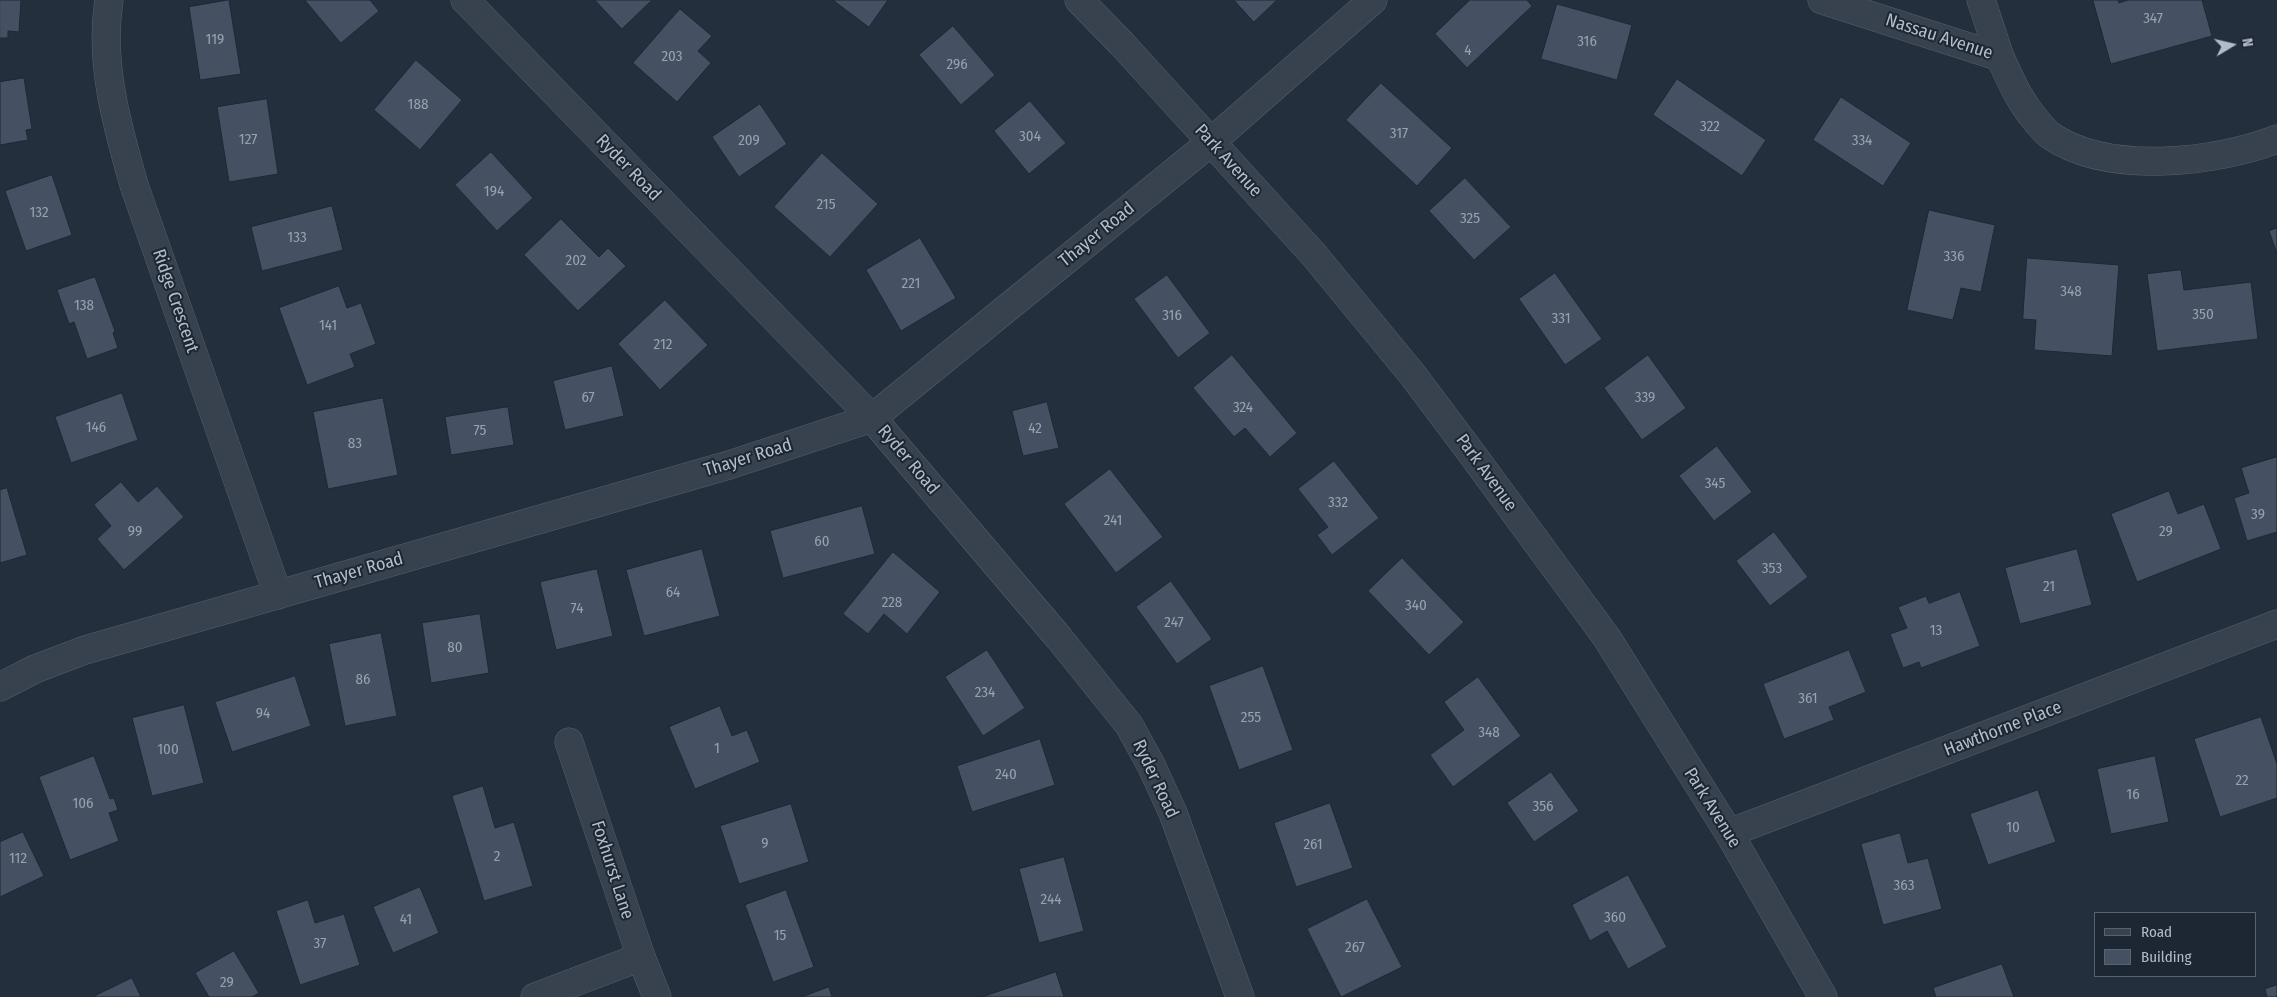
<!DOCTYPE html>
<html>
<head>
<meta charset="utf-8">
<style>
  body { margin:0 }
  #map { position:relative; width:2277px; height:997px; overflow:hidden; background:#242f3e; font-family:"Fira Sans Condensed",sans-serif }
  canvas { display:block }
  .legend { position:absolute; left:2094px; top:912px; width:162px; height:65px; box-sizing:border-box; background:#1d2633; border:1px solid #59626f; margin:0; padding:6px 9px; list-style:none; font-size:15px; color:#b4bcc9 }
  .legend li { display:flex; align-items:center; gap:10px; height:25px }
  .legend b { width:25px; border:1px solid #59626f }
  .north { position:absolute; left:2207px; top:20px; width:50px; height:50px; -webkit-text-stroke:4px #1d2633; paint-order:stroke; rotate:81deg; font-size:14px; font-weight:700; line-height:20px; text-align:center; color:#b4bcc9 }
  .north::after { content:''; display:block; margin:auto; width:18px; height:22px; background:#b4bcc9; clip-path:polygon(50% 0,100% 100%,50% 72%,0 100%) }
</style>
</head>
<body>
<div id="map">
<canvas width="2277" height="997"></canvas>
<ul class="legend">
<li><b style="height:6px;background:#38414e"></b>Road</li>
<li><b style="height:14px;background:#455162"></b>Building</li>
</ul>
<div class="north">N</div>
</div>
<script>
const ctx = document.querySelector('canvas').getContext('2d');
ctx.lineJoin = 'round';
function fillPath(path, color) { ctx.fillStyle = color; ctx.fill(path, 'evenodd'); }
function stroke(path, color, width, dash) { ctx.strokeStyle = color; ctx.lineWidth = width; ctx.lineCap = dash ? 'butt' : 'round'; ctx.setLineDash(dash || []); ctx.stroke(path); }
function label(font, color, halo, rows, align = 'center') {
  ctx.font = font + ' "Fira Sans Condensed",sans-serif'; ctx.lineWidth = 4; ctx.setLineDash([]); ctx.textBaseline = 'middle'; ctx.strokeStyle = halo; ctx.fillStyle = color; for (const [text, x, y, turn = 0] of rows) {
    ctx.save(); ctx.translate(x, y); ctx.rotate((+turn || 0) * Math.PI / 180); ctx.textAlign = isNaN(turn) ? turn : align; if (halo) ctx.strokeText(text, 0, 0); ctx.fillText(text, 0, 0); ctx.restore();
  }
}
const building = new Path2D(`
  M 0,0 L 21,0 L 19,32 L 8,31 L 8,38 L 0,38 Z
  M 229,0 L 241,74 L 200,80 L 189,7 Z
  M 305,0 L 370,0 L 379,11 L 341,43 Z
  M 595,0 L 652,0 L 622,29 Z
  M 833,0 L 888,0 L 869,27 Z
  M 1234,0 L 1277,0 L 1254,22 Z
  M 1470,0 L 1527,0 L 1532,6 L 1467,68 L 1435,34 Z
  M 2093,0 L 2118,0 L 2119,3 L 2128,0 L 2202,0 L 2212,36 L 2111,64 Z
  M 1557,4 L 1632,25 L 1617,80 L 1541,59 Z
  M 680,9 L 712,36 L 698,51 L 711,63 L 677,102 L 633,63 Z
  M 953,26 L 995,75 L 961,105 L 919,55 Z
  M 416,60 L 462,100 L 420,150 L 374,110 Z
  M 24,78 L 32,129 L 26,130 L 28,140 L 0,145 L 0,82 Z
  M 1677,79 L 1766,140 L 1742,176 L 1653,115 Z
  M 1381,83 L 1452,148 L 1417,186 L 1346,120 Z
  M 1841,97 L 1911,143 L 1883,186 L 1813,140 Z
  M 267,99 L 278,174 L 229,182 L 217,107 Z
  M 1030,101 L 1066,143 L 1029,174 L 994,131 Z
  M 760,104 L 787,144 L 739,177 L 712,137 Z
  M 491,152 L 533,198 L 497,231 L 455,185 Z
  M 822,153 L 878,204 L 830,257 L 774,207 Z
  M 52,175 L 72,235 L 26,251 L 5,191 Z
  M 1465,178 L 1511,227 L 1474,260 L 1429,211 Z
  M 332,206 L 343,250 L 262,271 L 251,227 Z
  M 1929,210 L 1995,225 L 1981,292 L 1961,288 L 1953,320 L 1907,310 Z
  M 561,219 L 599,257 L 608,248 L 626,266 L 578,311 L 524,255 Z
  M 2277,228 L 2277,254 L 2269,231 Z
  M 920,238 L 956,298 L 901,331 L 866,270 Z
  M 2027,258 L 2119,265 L 2112,356 L 2034,350 L 2036,320 L 2023,319 Z
  M 2181,270 L 2184,290 L 2251,282 L 2258,339 L 2157,351 L 2147,274 Z
  M 1555,273 L 1602,339 L 1565,365 L 1519,299 Z
  M 1167,275 L 1210,333 L 1178,358 L 1134,299 Z
  M 95,277 L 115,331 L 113,333 L 118,348 L 87,359 L 74,322 L 69,324 L 57,290 Z
  M 339,286 L 347,308 L 361,303 L 376,344 L 350,354 L 355,367 L 307,385 L 279,308 Z
  M 665,300 L 708,345 L 660,390 L 618,344 Z
  M 1232,355 L 1297,433 L 1270,457 L 1245,428 L 1234,437 L 1193,388 Z
  M 1648,355 L 1686,408 L 1642,440 L 1604,388 Z
  M 612,366 L 624,416 L 565,430 L 553,381 Z
  M 122,393 L 138,440 L 71,463 L 55,417 Z
  M 383,398 L 398,475 L 328,489 L 313,412 Z
  M 1047,402 L 1059,448 L 1023,456 L 1012,411 Z
  M 508,407 L 514,445 L 451,455 L 445,417 Z
  M 1717,446 L 1752,492 L 1714,521 L 1679,476 Z
  M 2277,457 L 2277,532 L 2247,541 L 2234,498 L 2249,493 L 2241,468 Z
  M 1334,461 L 1379,518 L 1332,555 L 1317,535 L 1328,527 L 1298,489 Z
  M 1110,469 L 1163,537 L 1116,573 L 1064,504 Z
  M 121,482 L 138,502 L 157,486 L 184,517 L 124,570 L 97,539 L 111,526 L 94,505 Z
  M 7,488 L 27,555 L 0,563 L 0,490 Z
  M 2169,491 L 2178,514 L 2204,504 L 2221,549 L 2137,582 L 2111,514 Z
  M 862,506 L 875,554 L 783,578 L 770,531 Z
  M 1774,532 L 1808,577 L 1770,606 L 1736,561 Z
  M 702,549 L 720,616 L 644,636 L 626,570 Z
  M 2077,549 L 2092,605 L 2020,624 L 2005,568 Z
  M 893,552 L 940,592 L 907,634 L 884,614 L 868,634 L 843,614 Z
  M 1402,558 L 1464,622 L 1429,655 L 1368,591 Z
  M 597,569 L 613,636 L 556,650 L 540,582 Z
  M 1171,581 L 1212,639 L 1177,664 L 1136,607 Z
  M 1960,592 L 1980,646 L 1921,668 L 1919,662 L 1903,668 L 1890,634 L 1907,628 L 1898,607 L 1926,596 L 1929,603 Z
  M 480,614 L 489,673 L 431,683 L 422,623 Z
  M 381,633 L 397,716 L 345,726 L 329,644 Z
  M 987,650 L 1025,708 L 983,736 L 945,677 Z
  M 1849,650 L 1866,692 L 1829,707 L 1834,720 L 1784,739 L 1763,684 Z
  M 1263,666 L 1293,750 L 1239,770 L 1209,686 Z
  M 295,676 L 311,726 L 232,752 L 215,702 Z
  M 1478,677 L 1521,736 L 1453,787 L 1430,755 L 1464,730 L 1444,702 Z
  M 184,705 L 204,783 L 152,796 L 132,718 Z
  M 720,706 L 732,736 L 747,730 L 760,762 L 695,789 L 669,727 Z
  M 2261,717 L 2277,764 L 2277,798 L 2220,817 L 2194,739 Z
  M 1040,739 L 1055,785 L 972,812 L 957,766 Z
  M 94,756 L 110,799 L 114,798 L 118,810 L 109,813 L 119,841 L 70,860 L 39,777 Z
  M 2155,756 L 2169,822 L 2111,834 L 2097,769 Z
  M 1551,772 L 1579,811 L 1534,842 L 1507,803 Z
  M 483,786 L 495,828 L 514,822 L 533,886 L 484,901 L 452,796 Z
  M 2038,790 L 2056,842 L 1988,865 L 1970,814 Z
  M 1330,803 L 1353,868 L 1296,887 L 1274,823 Z
  M 791,804 L 809,862 L 739,884 L 720,826 Z
  M 23,832 L 44,876 L 0,897 L 0,842 Z
  M 1900,833 L 1908,863 L 1928,858 L 1942,909 L 1883,925 L 1861,844 Z
  M 1064,857 L 1084,931 L 1039,943 L 1019,869 Z
  M 1628,875 L 1667,947 L 1628,969 L 1607,931 L 1590,941 L 1572,905 Z
  M 420,887 L 439,933 L 393,953 L 373,907 Z
  M 786,890 L 814,967 L 773,982 L 745,905 Z
  M 1367,899 L 1402,967 L 1341,997 L 1307,929 Z
  M 308,900 L 315,923 L 344,914 L 360,965 L 300,985 L 276,911 Z
  M 234,951 L 259,993 L 252,997 L 209,997 L 195,973 Z
  M 2002,964 L 2014,997 L 1936,997 L 1933,988 Z
  M 1056,972 L 1064,997 L 982,997 Z
  M 132,978 L 141,997 L 95,997 L 95,996 Z
  M 2277,985 L 2277,997 L 2267,997 L 2265,989 Z
  M 829,987 L 832,997 L 802,997 Z`);
const minor = new Path2D(`
  M 109,0 C 99,63 117,125 134,185 L 278,595
  M 465,0 L 872,418 L 1059,638 L 1129,725 L 1151,765 L 1173,813 L 1240,997
  M 1822,0 L 2000,57 C 2012,83 2019,101 2038,123 C 2042,127 2046,133 2051,136 C 2109,175 2215,163 2277,139
  M 1981,0 L 2000,57
  M 0,687 L 35,669 L 85,650 L 729,465 L 872,418 L 1211,142 L 1373,0
  M 569,742 L 641,957 L 657,997
  M 1729,833 L 2277,624
  M 535,997 L 641,957`);
const tertiary = new Path2D(`
  M 1079,0 L 1122,44 L 1314,255 L 1412,374 L 1472,454 L 1607,638 L 1729,833 L 1823,997`);
const numberNames = [
  ["347",2153,19],
  ["119",215,40],
  ["316",1587,42],
  ["4",1468,51],
  ["203",672,57],
  ["296",957,65],
  ["188",418,105],
  ["322",1710,127],
  ["317",1399,134],
  ["304",1030,137],
  ["127",248,140],
  ["209",749,141],
  ["334",1862,141],
  ["194",494,192],
  ["215",826,205],
  ["132",39,213],
  ["325",1470,219],
  ["133",297,238],
  ["336",1954,257],
  ["202",576,261],
  ["221",911,284],
  ["348",2071,292],
  ["138",84,306],
  ["350",2203,315],
  ["316",1172,316],
  ["331",1561,319],
  ["141",328,326],
  ["212",663,345],
  ["67",588,398],
  ["339",1645,398],
  ["324",1243,408],
  ["146",96,428],
  ["42",1035,429],
  ["75",480,431],
  ["83",355,444],
  ["345",1715,484],
  ["332",1338,503],
  ["39",2258,515],
  ["241",1113,521],
  ["99",135,532],
  ["29",2166,532],
  ["60",822,542],
  ["353",1772,569],
  ["21",2049,587],
  ["64",673,593],
  ["228",892,603],
  ["340",1416,606],
  ["74",577,609],
  ["247",1174,623],
  ["13",1936,631],
  ["80",455,648],
  ["86",363,680],
  ["234",985,693],
  ["361",1808,699],
  ["94",263,714],
  ["255",1251,718],
  ["348",1489,733],
  ["1",717,749],
  ["100",168,750],
  ["240",1006,775],
  ["22",2242,781],
  ["16",2133,795],
  ["106",83,804],
  ["356",1543,807],
  ["10",2013,828],
  ["9",765,844],
  ["261",1313,845],
  ["2",497,857],
  ["112",18,859],
  ["363",1904,886],
  ["244",1051,900],
  ["360",1615,918],
  ["41",406,920],
  ["15",780,936],
  ["37",320,944],
  ["267",1355,948],
  ["29",227,983]
];
const streetNames = [
  ["Nassau Avenue",1939,37,18],
  ["Park Avenue",1228,161,48],
  ["Ryder Road",628,168,46],
  ["Thayer Road",1097,235,-39],
  ["Ridge Crescent",175,301,71],
  ["Thayer Road",748,458,-17],
  ["Ryder Road",908,460,50],
  ["Park Avenue",1486,473,54],
  ["Thayer Road",359,571,-16],
  ["Hawthorne Place",2003,729,-21],
  ["Ryder Road",1155,779,65],
  ["Park Avenue",1712,808,58],
  ["Foxhurst Lane",612,870,72]
];
fillPath(building, '#455162');
stroke(building, '#1f2835', 1);
stroke(minor, '#565f6c', 29);
stroke(tertiary, '#565f6c', 29);
stroke(minor, '#38414e', 28);
stroke(tertiary, '#38414e', 28);
label('15px', '#98a1af', null, numberNames);
label('18px', '#b4bcc9', '#1d2633', streetNames);
</script>
</body>
</html>
